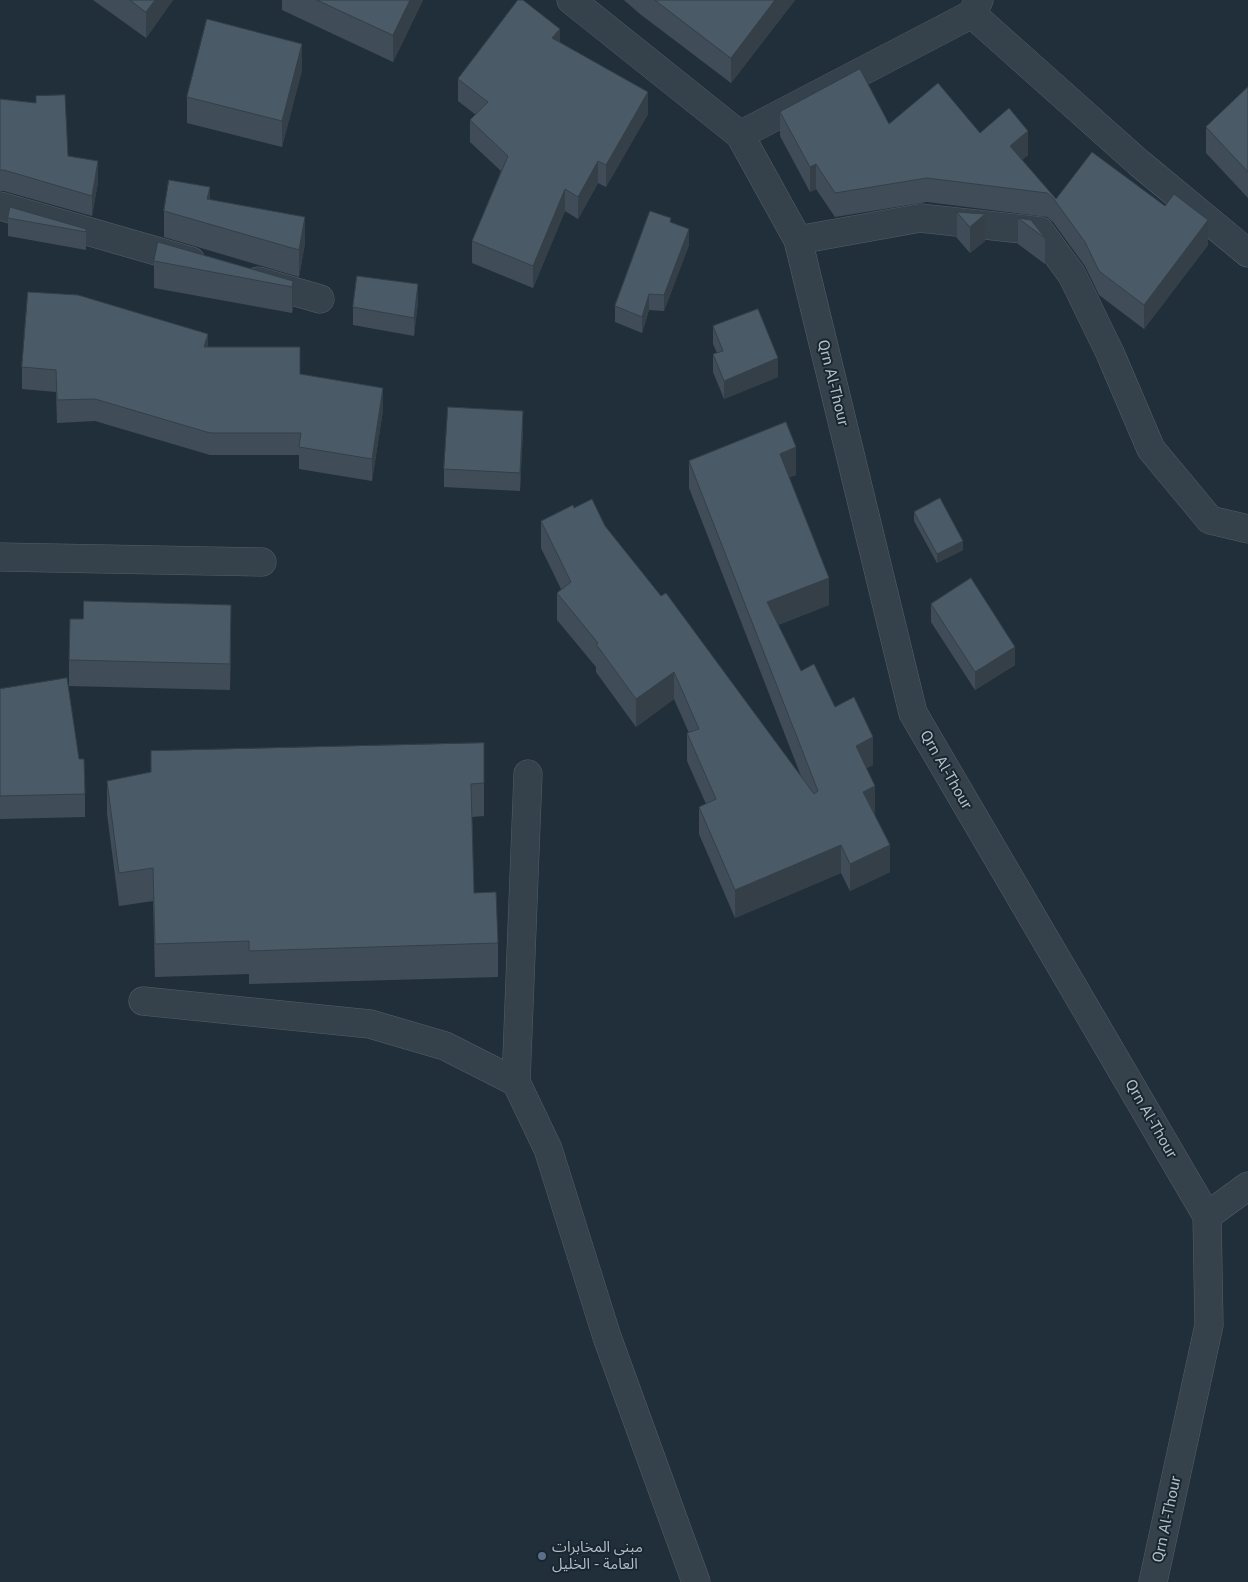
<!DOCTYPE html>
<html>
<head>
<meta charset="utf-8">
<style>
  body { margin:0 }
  canvas { display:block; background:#212f3a }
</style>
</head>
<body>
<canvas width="1248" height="1582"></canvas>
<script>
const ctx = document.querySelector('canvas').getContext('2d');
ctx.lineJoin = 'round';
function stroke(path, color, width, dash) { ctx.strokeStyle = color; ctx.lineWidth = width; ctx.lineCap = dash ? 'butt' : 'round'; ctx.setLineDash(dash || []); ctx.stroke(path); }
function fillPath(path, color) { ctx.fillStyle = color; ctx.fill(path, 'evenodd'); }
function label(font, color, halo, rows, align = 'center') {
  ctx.font = font + ' "Public Sans","Noto Sans Arabic",sans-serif'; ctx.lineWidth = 4; ctx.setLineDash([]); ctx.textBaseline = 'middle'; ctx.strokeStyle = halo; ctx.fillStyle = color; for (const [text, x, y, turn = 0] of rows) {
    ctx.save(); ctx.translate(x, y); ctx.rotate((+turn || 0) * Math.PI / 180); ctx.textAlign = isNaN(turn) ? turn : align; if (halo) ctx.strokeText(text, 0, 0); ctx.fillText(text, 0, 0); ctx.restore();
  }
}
const minor = new Path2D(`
  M 571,0 L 740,135 L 798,240 L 913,713 L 1207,1216 L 1209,1325 L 1153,1582
  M 972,14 L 1139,163 L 1248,253
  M 740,135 L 972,14 L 979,0
  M 0,206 L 191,261
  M 798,240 L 920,218 L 1040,231 L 1072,275 L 1110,353 L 1151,449 L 1210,520 L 1248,529
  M 258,281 L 320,299
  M 0,557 L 262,562
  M 528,774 L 516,1082 L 548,1149 L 607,1337 L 696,1582
  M 143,1001 L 370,1024 L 445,1046 L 516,1082
  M 1207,1216 L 1248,1186`);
const wall = new Path2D(`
  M 93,0 L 173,0 L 146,38 Z
  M 282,0 L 423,0 L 393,62 L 282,10 Z
  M 624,0 L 795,0 L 731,83 L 640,14 Z
  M 560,42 L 648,114 L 606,187 L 598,183 L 578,219 L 565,211 L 533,288 L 472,263 L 472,241 L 501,171 L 470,142 L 470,120 L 476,115 L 458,101 L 458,79 Z
  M 302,70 L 282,147 L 187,123 L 187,97 Z
  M 1248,87 L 1248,198 L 1206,153 L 1206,127 Z
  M 0,99 L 98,182 L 92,216 L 4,191 L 0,191 Z
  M 780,112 L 980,133 L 1028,155 L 1022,160 L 1056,199 L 1208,245 L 1144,329 L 1099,295 L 1085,266 L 1053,222 L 1047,217 L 927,202 L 835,217 L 816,189 L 810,192 L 780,136 Z
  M 164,211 L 305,243 L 299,277 L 164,237 Z
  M 957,212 L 985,241 L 970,253 L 957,238 Z
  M 8,218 L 86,229 L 86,250 L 8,236 Z
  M 1018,218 L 1045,238 L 1045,264 L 1018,244 Z
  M 671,223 L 689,245 L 664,311 L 649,310 L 642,333 L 615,322 L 615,306 Z
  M 154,261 L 293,281 L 293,307 L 292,313 L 154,288 Z
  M 418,302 L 414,336 L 353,325 L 353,307 Z
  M 713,326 L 778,377 L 724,399 L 713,372 L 713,354 L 717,353 L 713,344 Z
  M 208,347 L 300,374 L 383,410 L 372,481 L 299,469 L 299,455 L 210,455 L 95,421 L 57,423 L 56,392 L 22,389 L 22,367 Z
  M 523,429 L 520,491 L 444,487 L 444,469 Z
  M 689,461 L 796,475 L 789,477 L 829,605 L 778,625 L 801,671 L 835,707 L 873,765 L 866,768 L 875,813 L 874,814 L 890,872 L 850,891 L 841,873 L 735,918 L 699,834 L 699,807 L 706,804 L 687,761 L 687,733 L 689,733 L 674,699 L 636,727 L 596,672 L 596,667 L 557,620 L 557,593 L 561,589 L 541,548 L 541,521 L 574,508 L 605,526 L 801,776 L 689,488 Z
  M 914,512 L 963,550 L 937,563 L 914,521 Z
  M 931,604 L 1015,665 L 975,690 L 931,622 Z
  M 231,631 L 230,690 L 69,686 L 69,660 Z
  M 0,689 L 79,759 L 85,794 L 85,817 L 0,819 Z
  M 151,751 L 484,783 L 484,816 L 472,817 L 474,893 L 498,943 L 498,977 L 249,984 L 249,974 L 155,977 L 153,901 L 119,906 L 107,814 L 107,781 L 151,772 Z`);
const shadedWall = new Path2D(`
  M 155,0 L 173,0 L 146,38 L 146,12 Z
  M 410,0 L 423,0 L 393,62 L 393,35 Z
  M 775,0 L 795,0 L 731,83 L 731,58 Z
  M 560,29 L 560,50 L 552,38 Z
  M 302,44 L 302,70 L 282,147 L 282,121 Z
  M 648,92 L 648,114 L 606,187 L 606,165 Z
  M 1028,131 L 1028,155 L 1010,170 L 1010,146 Z
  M 98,161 L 98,182 L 92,216 L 92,196 Z
  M 598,161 L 598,183 L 578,219 L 578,197 Z
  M 816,164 L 816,189 L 810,192 L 810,167 Z
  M 210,187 L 210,213 L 207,225 L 207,199 Z
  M 565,189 L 565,211 L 533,288 L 533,266 Z
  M 985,214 L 985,241 L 970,253 L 970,227 Z
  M 305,217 L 305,243 L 299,277 L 299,250 Z
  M 1208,220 L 1208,245 L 1144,329 L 1144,305 Z
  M 689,229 L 689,245 L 664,311 L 664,295 Z
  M 293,281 L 293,307 L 292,313 L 292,287 Z
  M 418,284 L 418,302 L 414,336 L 414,318 Z
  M 649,294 L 649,310 L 642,333 L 642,317 Z
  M 208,334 L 208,356 L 204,347 Z
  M 778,358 L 778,377 L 724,399 L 724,381 Z
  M 383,388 L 383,410 L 372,481 L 372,459 Z
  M 523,411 L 523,429 L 520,491 L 520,473 Z
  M 796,447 L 796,475 L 780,481 L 780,454 Z
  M 963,541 L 963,550 L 937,563 L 937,554 Z
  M 829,578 L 829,605 L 767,629 L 767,602 Z
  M 231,605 L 231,631 L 230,690 L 230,664 Z
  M 1015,647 L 1015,665 L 975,690 L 975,672 Z
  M 674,672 L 674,699 L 636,727 L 636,699 Z
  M 873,737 L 873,765 L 856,774 L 856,746 Z
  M 875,786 L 875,813 L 863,819 L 863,792 Z
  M 841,845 L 841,873 L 735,918 L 735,890 Z
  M 890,845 L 890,872 L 850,891 L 850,864 Z`);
const building = new Path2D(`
  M 130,0 L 155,0 L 146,12 Z
  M 317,0 L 410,0 L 393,35 Z
  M 518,0 L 523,0 L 560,29 L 552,38 L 648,92 L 606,165 L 598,161 L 578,197 L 565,189 L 533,266 L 472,241 L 508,156 L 470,120 L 488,102 L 458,79 Z
  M 655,0 L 775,0 L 731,58 Z
  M 207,19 L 302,44 L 282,121 L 187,97 Z
  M 860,69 L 889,124 L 938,83 L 980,133 L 1009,108 L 1028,131 L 1010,146 L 1056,199 L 1092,152 L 1165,206 L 1174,194 L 1208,220 L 1144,305 L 1099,271 L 1085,242 L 1053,198 L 1047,193 L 927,178 L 835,193 L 816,164 L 810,167 L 780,112 Z
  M 1248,87 L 1248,172 L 1206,127 Z
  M 65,95 L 68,156 L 98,161 L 92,196 L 4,170 L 0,170 L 0,99 L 36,103 L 36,96 Z
  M 169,180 L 210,187 L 207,199 L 305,217 L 299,250 L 164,211 Z
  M 10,207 L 86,229 L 86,232 L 8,218 Z
  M 650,211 L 671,218 L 670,222 L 689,229 L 664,295 L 649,294 L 642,317 L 615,306 Z
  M 957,212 L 985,214 L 970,227 Z
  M 1018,218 L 1031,220 L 1045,238 Z
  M 158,242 L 293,281 L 292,287 L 154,261 Z
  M 357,276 L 418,284 L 414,318 L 353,307 Z
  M 28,292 L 78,295 L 208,334 L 204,347 L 300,347 L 300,374 L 383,388 L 372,459 L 299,447 L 301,433 L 210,433 L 95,399 L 57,400 L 56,370 L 22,367 Z
  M 758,309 L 778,358 L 724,381 L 713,354 L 723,351 L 713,326 Z
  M 448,407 L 523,411 L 520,473 L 444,469 Z
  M 786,422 L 796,447 L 780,454 L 829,578 L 767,602 L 801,671 L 814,664 L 835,707 L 854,697 L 873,737 L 856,746 L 875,786 L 863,792 L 890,845 L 850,864 L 841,845 L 735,890 L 699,807 L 716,799 L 687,733 L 699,729 L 674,672 L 636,699 L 596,644 L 598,643 L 557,593 L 571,582 L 541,521 L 573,505 L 574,508 L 592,499 L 605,526 L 661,596 L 666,593 L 814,794 L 818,791 L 689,461 Z
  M 940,498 L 963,541 L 937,554 L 914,512 Z
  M 971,578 L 1015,647 L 975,672 L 931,604 Z
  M 84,601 L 231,605 L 230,664 L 69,660 L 70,619 L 83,619 Z
  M 67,678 L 79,759 L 84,759 L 85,794 L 0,796 L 0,689 Z
  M 484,743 L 484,783 L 471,784 L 474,893 L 496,892 L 498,943 L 249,951 L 249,941 L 155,944 L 153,868 L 119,873 L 107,781 L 151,772 L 151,751 Z`);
const markers = [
  [542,1556,5,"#5c6f8a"]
];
const streetNames = [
  ["Qrn Al-Thour",833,383,76],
  ["Qrn Al-Thour",946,770,60],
  ["Qrn Al-Thour",1151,1119,60],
  ["Qrn Al-Thour",1167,1519,-78]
];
const poiNames = [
  ["مبنى المخابرات",552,1547],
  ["العامة - الخليل",552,1564]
];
stroke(minor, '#535f68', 29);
stroke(minor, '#35414b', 28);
fillPath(wall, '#404d59');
fillPath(shadedWall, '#343f48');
fillPath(building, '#4a5a67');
stroke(building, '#343f48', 1);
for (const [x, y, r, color] of markers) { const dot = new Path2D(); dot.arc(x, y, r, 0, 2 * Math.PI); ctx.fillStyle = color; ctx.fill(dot); stroke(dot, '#1a262f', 2); }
label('15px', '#b0bcc7', '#1a262f', streetNames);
label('15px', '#b0bcc7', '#1a262f', poiNames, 'left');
</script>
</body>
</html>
